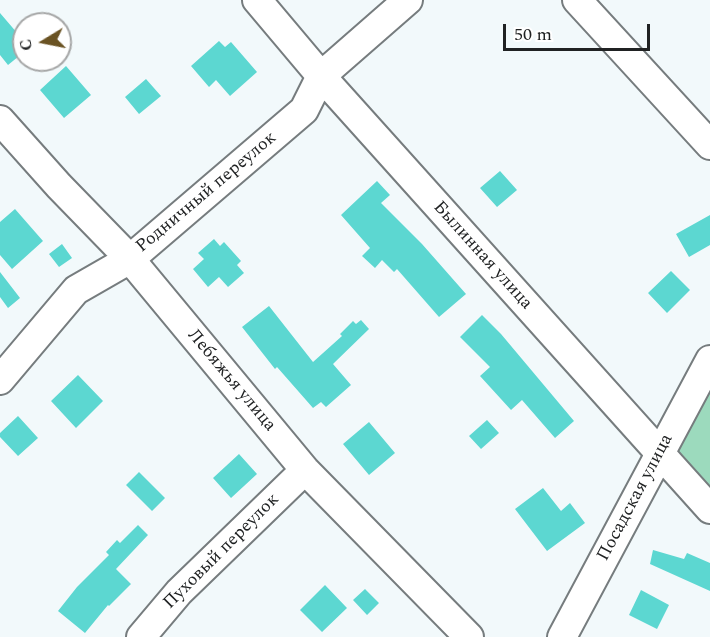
<!DOCTYPE html>
<html>
<head>
<meta charset="utf-8">
<style>
  body { margin:0 }
  #map { position:relative; width:710px; height:637px; overflow:hidden; background:#f2f9fb; font-family:Spectral,serif }
  canvas { display:block }
  .north { position:absolute; left:12px; top:12px; width:60px; height:60px; box-sizing:border-box; background:#fff; border:2px solid #a6a7a7; border-radius:50%; rotate:260deg; font-size:16px; font-weight:700; line-height:24px; text-align:center; color:#202223 }
  .north::after { content:''; display:block; margin:auto; width:21px; height:27px; background:#6a5323; clip-path:polygon(50% 0,100% 100%,50% 72%,0 100%) }
  .scale { position:absolute; left:503px; top:24px; width:147px; height:27px; box-sizing:border-box; border:3px solid #202223; border-top:0; padding-left:8px; font-size:18px; line-height:21px; white-space:nowrap; color:#202223; -webkit-text-stroke:4px #fff; paint-order:stroke }
</style>
</head>
<body>
<div id="map">
<canvas width="710" height="637"></canvas>
<div class="north">С</div>
<div class="scale">50 m</div>
</div>
<script>
const ctx = document.querySelector('canvas').getContext('2d');
ctx.lineJoin = 'round';
function fillPath(path, color) { ctx.fillStyle = color; ctx.fill(path, 'evenodd'); }
function stroke(path, color, width, dash) { ctx.strokeStyle = color; ctx.lineWidth = width; ctx.lineCap = dash ? 'butt' : 'round'; ctx.setLineDash(dash || []); ctx.stroke(path); }
function label(font, color, halo, rows, align = 'center') {
  ctx.font = font + ' Spectral,serif'; ctx.lineWidth = 5; ctx.setLineDash([]); ctx.textBaseline = 'middle'; ctx.strokeStyle = halo; ctx.fillStyle = color; for (const [text, x, y, turn = 0] of rows) {
    ctx.save(); ctx.translate(x, y); ctx.rotate((+turn || 0) * Math.PI / 180); ctx.textAlign = isNaN(turn) ? turn : align; if (halo) ctx.strokeText(text, 0, 0); ctx.fillText(text, 0, 0); ctx.restore();
  }
}
const green = new Path2D(`
  M 710,392 L 710,494 L 676,455 Z`);
const building = new Path2D(`
  M 0,13 L 24,41 L 24,52 L 8,65 L 0,55 Z
  M 219,41 L 225,47 L 231,42 L 257,72 L 230,96 L 216,80 L 209,87 L 191,66 Z
  M 66,66 L 91,95 L 64,118 L 40,90 Z
  M 146,79 L 161,96 L 139,114 L 125,97 Z
  M 500,171 L 517,190 L 497,207 L 480,188 Z
  M 377,181 L 390,195 L 381,203 L 422,244 L 466,294 L 439,317 L 397,269 L 394,272 L 382,260 L 375,268 L 362,256 L 370,248 L 341,215 Z
  M 15,209 L 43,241 L 12,269 L 0,255 L 0,222 Z
  M 710,215 L 710,245 L 689,257 L 676,234 Z
  M 214,239 L 220,246 L 224,242 L 241,261 L 237,265 L 244,273 L 228,287 L 219,277 L 208,287 L 193,269 L 204,259 L 198,253 Z
  M 62,244 L 72,258 L 59,267 L 49,254 Z
  M 671,271 L 690,290 L 667,313 L 648,293 Z
  M 0,272 L 20,298 L 8,308 L 0,297 Z
  M 269,306 L 313,362 L 342,336 L 340,334 L 353,321 L 356,324 L 361,320 L 369,329 L 333,364 L 351,385 L 326,407 L 321,402 L 313,408 L 277,367 L 275,369 L 242,327 Z
  M 482,315 L 501,334 L 574,421 L 555,438 L 522,400 L 511,410 L 480,376 L 490,367 L 460,337 Z
  M 78,375 L 103,401 L 76,428 L 51,401 Z
  M 18,416 L 38,438 L 18,456 L 0,437 L 0,433 Z
  M 487,420 L 499,433 L 481,449 L 469,436 Z
  M 369,422 L 395,453 L 369,475 L 343,444 Z
  M 239,454 L 257,474 L 231,498 L 213,478 Z
  M 139,472 L 165,498 L 152,511 L 126,485 Z
  M 543,488 L 561,511 L 570,503 L 585,523 L 547,551 L 515,509 Z
  M 138,525 L 148,535 L 116,569 L 131,584 L 109,606 L 108,605 L 85,633 L 58,611 L 77,587 L 109,555 L 106,552 L 117,540 L 120,543 Z
  M 653,550 L 684,559 L 687,553 L 710,563 L 710,591 L 650,564 Z
  M 325,585 L 347,608 L 322,632 L 300,610 Z
  M 365,589 L 379,603 L 367,615 L 353,600 Z
  M 641,590 L 669,605 L 657,629 L 629,615 Z`);
const minor = new Path2D(`
  M 257,0 L 321,76 L 710,509
  M 577,0 L 710,145
  M 0,120 L 59,186 L 130,259 L 305,470 L 469,637
  M 0,380 L 76,290 L 130,259 L 304,110 L 321,76 L 408,0
  M 141,637 L 179,592 L 305,470
  M 562,637 L 710,360`);
const streetNames = [
  ["Родничный переулок",207,193,-40],
  ["Былинная улица",482,256,48],
  ["Лебяжья улица",231,381,50],
  ["Посадская улица",636,498,-62],
  ["Пуховый переулок",222,552,-45]
];
fillPath(green, '#9cdabd');
fillPath(building, '#5cd7d1');
stroke(minor, '#767c7e', 32);
stroke(minor, '#fff', 28);
label('18px', '#202223', '#fff', streetNames);
</script>
</body>
</html>
